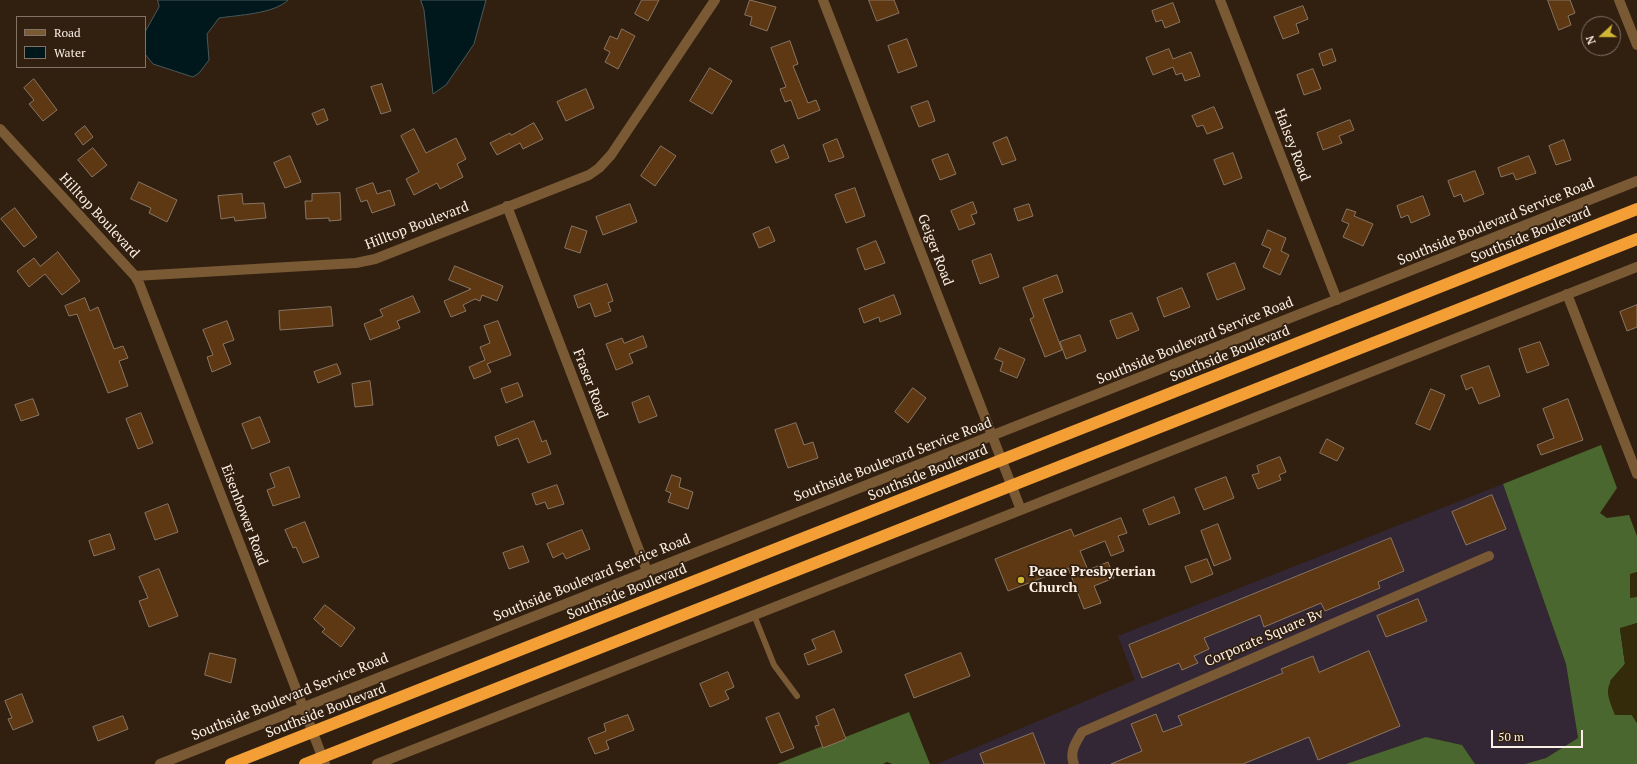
<!DOCTYPE html>
<html>
<head>
<meta charset="utf-8">
<style>
  body { margin:0 }
  #map { position:relative; width:1637px; height:764px; overflow:hidden; background:#312010; font-family:"PT Serif",serif }
  canvas { display:block }
  .legend { position:absolute; left:16px; top:16px; width:130px; height:52px; box-sizing:border-box; background:#312010; border:1px solid #827365; margin:0; padding:5px 7px; list-style:none; font-size:12px; color:#fbefe5 }
  .legend li { display:flex; align-items:center; gap:8px; height:20px }
  .legend b { width:20px; border:1px solid #827365 }
  .north { position:absolute; left:1581px; top:16px; width:40px; height:40px; box-sizing:border-box; background:#312010; border:1px solid #827365; border-radius:50%; rotate:249deg; font-size:11px; font-weight:700; line-height:16px; text-align:center; color:#fbefe5 }
  .north::after { content:''; display:block; margin:auto; width:14px; height:18px; background:#d1b736; clip-path:polygon(50% 0,100% 100%,50% 72%,0 100%) }
  .scale { position:absolute; left:1491px; top:730px; width:92px; height:18px; box-sizing:border-box; border:2px solid #fbefe5; border-top:0; padding-left:5px; font-size:12px; line-height:14px; white-space:nowrap; color:#fbefe5; -webkit-text-stroke:3px #312010; paint-order:stroke }
</style>
</head>
<body>
<div id="map">
<canvas width="1637" height="764"></canvas>
<ul class="legend">
<li><b style="height:5px;background:#7a5935"></b>Road</li>
<li><b style="height:11px;background:#00181c"></b>Water</li>
</ul>
<div class="north">N</div>
<div class="scale">50 m</div>
</div>
<script>
const ctx = document.querySelector('canvas').getContext('2d');
ctx.lineJoin = 'round';
function fillPath(path, color) { ctx.fillStyle = color; ctx.fill(path, 'evenodd'); }
function stroke(path, color, width, dash) { ctx.strokeStyle = color; ctx.lineWidth = width; ctx.lineCap = dash ? 'butt' : 'round'; ctx.setLineDash(dash || []); ctx.stroke(path); }
function label(font, color, halo, rows, align = 'center') {
  ctx.font = font + ' "PT Serif",serif'; ctx.lineWidth = 3.5; ctx.setLineDash([]); ctx.textBaseline = 'middle'; ctx.strokeStyle = halo; ctx.fillStyle = color; for (const [text, x, y, turn = 0] of rows) {
    ctx.save(); ctx.translate(x, y); ctx.rotate((+turn || 0) * Math.PI / 180); ctx.textAlign = isNaN(turn) ? turn : align; if (halo) ctx.strokeText(text, 0, 0); ctx.fillText(text, 0, 0); ctx.restore();
  }
}
const industrial = new Path2D(`
  M 1503,484 L 1566,664 L 1578,738 L 1546,758 L 1525,764 L 1475,764 L 1462,745 L 1426,737 L 1346,764 L 937,764 L 1135,680 L 1118,636 Z`);
const forest = new Path2D(`
  M 1601,445 L 1617,488 L 1600,513 L 1607,518 L 1629,515 L 1637,536 L 1637,572 L 1630,575 L 1630,597 L 1637,597 L 1637,623 L 1620,629 L 1625,664 L 1610,681 L 1637,723 L 1637,764 L 1525,764 L 1546,758 L 1578,738 L 1566,664 L 1503,484 Z
  M 909,712 L 930,764 L 892,764 L 887,762 L 883,764 L 777,764 Z
  M 1426,737 L 1462,745 L 1475,764 L 1346,764 Z`);
const sand = new Path2D(`
  M 1637,572 L 1637,597 L 1630,598 L 1630,574 Z
  M 1637,623 L 1637,723 L 1632,715 L 1615,715 C 1604,688 1605,686 1625,664 L 1620,628 Z`);
const water = new Path2D(`
  M 158,0 L 288,0 C 274,14 238,15 219,18 L 207,34 L 209,60 L 199,73 L 193,77 L 153,64 L 145,54 L 145,32 L 159,7 Z
  M 421,0 L 486,0 L 474,44 L 446,85 L 433,94 L 424,10 Z`);
const building = new Path2D(`
  M 642,0 L 659,0 L 648,21 L 635,14 Z
  M 750,0 L 776,7 L 767,31 L 750,25 L 752,17 L 745,15 Z
  M 869,0 L 894,0 L 899,13 L 877,21 Z
  M 1548,0 L 1570,0 L 1575,13 L 1568,16 L 1571,25 L 1559,30 Z
  M 1173,3 L 1180,22 L 1165,28 L 1162,20 L 1156,22 L 1152,11 Z
  M 1303,6 L 1308,19 L 1296,24 L 1299,33 L 1283,39 L 1274,17 Z
  M 622,29 L 635,36 L 618,69 L 605,62 L 610,52 L 604,49 L 610,36 L 617,39 Z
  M 907,39 L 917,66 L 898,73 L 888,46 Z
  M 790,41 L 798,64 L 793,66 L 808,103 L 816,100 L 820,110 L 798,119 L 791,100 L 785,102 L 780,89 L 786,87 L 771,48 Z
  M 1169,49 L 1173,59 L 1191,52 L 1200,76 L 1185,81 L 1182,73 L 1176,75 L 1173,67 L 1153,75 L 1146,58 Z
  M 1332,49 L 1336,61 L 1323,66 L 1319,54 Z
  M 710,68 L 732,81 L 712,114 L 690,101 Z
  M 1313,69 L 1321,89 L 1304,95 L 1297,75 Z
  M 34,79 L 57,110 L 43,121 L 29,104 L 34,100 L 24,88 Z
  M 382,84 L 391,111 L 381,114 L 371,87 Z
  M 586,89 L 594,108 L 566,121 L 557,102 Z
  M 928,101 L 935,121 L 919,127 L 911,107 Z
  M 1214,107 L 1223,128 L 1207,134 L 1203,125 L 1197,127 L 1192,116 Z
  M 324,109 L 328,120 L 317,125 L 312,114 Z
  M 1350,120 L 1354,130 L 1339,136 L 1342,143 L 1323,150 L 1317,133 Z
  M 534,123 L 543,139 L 523,149 L 520,143 L 497,155 L 490,143 L 510,133 L 511,135 Z
  M 85,126 L 93,137 L 83,145 L 75,134 Z
  M 414,129 L 426,153 L 456,138 L 466,159 L 457,164 L 463,177 L 440,189 L 437,183 L 414,195 L 406,179 L 419,172 L 401,136 Z
  M 1007,137 L 1016,160 L 1002,165 L 993,143 Z
  M 837,139 L 844,157 L 829,162 L 823,145 Z
  M 1564,140 L 1571,160 L 1556,165 L 1549,146 Z
  M 784,145 L 789,158 L 776,163 L 771,151 Z
  M 661,146 L 676,156 L 655,186 L 641,176 Z
  M 93,148 L 107,165 L 92,177 L 78,160 Z
  M 1233,153 L 1242,178 L 1224,185 L 1214,160 Z
  M 948,154 L 956,174 L 940,180 L 932,160 Z
  M 290,156 L 301,182 L 285,188 L 274,163 Z
  M 1529,156 L 1536,173 L 1516,180 L 1513,173 L 1501,177 L 1498,168 Z
  M 1475,171 L 1484,194 L 1464,202 L 1461,194 L 1454,197 L 1448,181 Z
  M 139,182 L 177,200 L 167,222 L 149,213 L 151,208 L 131,199 Z
  M 373,183 L 377,194 L 390,190 L 395,205 L 372,213 L 367,200 L 361,202 L 356,189 Z
  M 855,188 L 865,216 L 846,223 L 835,195 Z
  M 340,193 L 341,220 L 329,221 L 329,218 L 306,219 L 305,201 L 312,201 L 312,194 Z
  M 242,194 L 243,204 L 264,203 L 266,218 L 235,221 L 234,217 L 221,219 L 218,196 Z
  M 1423,196 L 1430,215 L 1411,223 L 1408,215 L 1401,218 L 1397,206 Z
  M 973,202 L 977,213 L 971,215 L 975,224 L 959,230 L 951,211 Z
  M 630,204 L 637,222 L 603,235 L 596,217 Z
  M 1029,204 L 1033,216 L 1018,221 L 1014,209 Z
  M 15,208 L 37,237 L 24,247 L 1,219 Z
  M 1347,209 L 1356,212 L 1354,216 L 1373,224 L 1363,246 L 1343,237 L 1349,224 L 1342,221 Z
  M 572,226 L 587,231 L 580,253 L 565,248 Z
  M 769,227 L 775,241 L 759,248 L 753,234 Z
  M 1268,230 L 1286,238 L 1281,251 L 1289,255 L 1280,275 L 1263,267 L 1271,249 L 1262,245 Z
  M 876,241 L 885,263 L 865,270 L 857,249 Z
  M 58,252 L 80,281 L 62,295 L 45,274 L 29,287 L 17,271 L 34,258 L 40,266 Z
  M 991,254 L 999,277 L 980,284 L 972,261 Z
  M 1235,263 L 1245,289 L 1217,300 L 1207,274 Z
  M 455,266 L 503,286 L 497,301 L 482,295 L 480,301 L 475,299 L 463,305 L 466,311 L 451,317 L 444,301 L 471,289 L 449,280 Z
  M 1057,275 L 1063,292 L 1043,299 L 1062,350 L 1045,357 L 1030,319 L 1034,317 L 1023,288 Z
  M 607,284 L 613,301 L 608,303 L 611,311 L 595,317 L 590,303 L 578,308 L 574,296 Z
  M 1182,288 L 1190,307 L 1164,317 L 1157,298 Z
  M 894,295 L 901,314 L 880,322 L 879,317 L 864,323 L 859,309 Z
  M 413,296 L 420,312 L 397,321 L 400,328 L 370,340 L 364,324 L 383,316 L 380,310 Z
  M 85,298 L 90,311 L 98,307 L 114,349 L 123,346 L 128,358 L 119,361 L 128,386 L 108,393 L 77,314 L 69,316 L 65,306 Z
  M 1637,305 L 1637,327 L 1627,331 L 1620,312 Z
  M 331,307 L 333,326 L 280,330 L 279,311 Z
  M 1132,313 L 1139,330 L 1117,339 L 1110,321 Z
  M 227,321 L 234,340 L 223,344 L 231,364 L 212,372 L 207,357 L 213,355 L 203,330 Z
  M 498,321 L 511,355 L 487,364 L 491,372 L 474,379 L 469,367 L 485,360 L 480,347 L 490,343 L 484,326 Z
  M 1080,335 L 1086,351 L 1066,359 L 1060,342 Z
  M 643,336 L 647,347 L 629,354 L 633,363 L 616,370 L 606,344 L 622,338 L 624,343 Z
  M 1540,342 L 1549,365 L 1527,373 L 1519,349 Z
  M 1000,348 L 1025,359 L 1017,378 L 1000,371 L 1003,362 L 995,359 Z
  M 337,364 L 341,374 L 318,383 L 314,372 Z
  M 1489,366 L 1500,396 L 1479,404 L 1472,387 L 1466,390 L 1461,376 Z
  M 370,381 L 373,405 L 355,407 L 352,384 Z
  M 518,383 L 523,396 L 506,403 L 501,389 Z
  M 913,388 L 926,398 L 908,423 L 895,412 Z
  M 1431,389 L 1445,395 L 1430,430 L 1416,424 Z
  M 649,396 L 657,416 L 639,423 L 632,403 Z
  M 33,399 L 39,415 L 21,421 L 15,405 Z
  M 1568,399 L 1583,440 L 1541,455 L 1537,445 L 1554,438 L 1543,409 Z
  M 141,413 L 153,443 L 138,449 L 126,419 Z
  M 260,417 L 270,442 L 252,449 L 242,424 Z
  M 534,421 L 542,442 L 546,440 L 551,454 L 528,463 L 518,438 L 498,446 L 495,437 Z
  M 796,423 L 804,445 L 813,442 L 818,458 L 788,468 L 775,430 Z
  M 1327,439 L 1344,448 L 1337,461 L 1320,453 Z
  M 1280,457 L 1286,472 L 1279,475 L 1281,480 L 1258,489 L 1252,475 L 1259,473 L 1257,466 Z
  M 289,467 L 300,497 L 273,506 L 267,490 L 275,487 L 270,474 Z
  M 672,475 L 681,478 L 679,487 L 693,492 L 688,509 L 668,502 L 671,493 L 666,491 Z
  M 1226,477 L 1234,498 L 1204,510 L 1195,489 Z
  M 557,485 L 564,504 L 548,509 L 545,502 L 536,505 L 532,494 Z
  M 1492,495 L 1506,529 L 1466,545 L 1452,512 Z
  M 1174,497 L 1180,513 L 1149,525 L 1143,510 Z
  M 168,504 L 178,532 L 155,540 L 145,513 Z
  M 1121,518 L 1127,533 L 1118,536 L 1124,551 L 1111,556 L 1105,541 L 1080,551 L 1088,570 L 1108,562 L 1114,578 L 1094,586 L 1101,603 L 1084,609 L 1068,568 L 1008,591 L 995,559 L 1071,529 L 1074,536 Z
  M 305,522 L 319,557 L 303,563 L 296,547 L 293,548 L 285,530 Z
  M 1218,524 L 1231,559 L 1214,566 L 1201,531 Z
  M 582,530 L 590,549 L 566,559 L 563,553 L 553,558 L 547,544 Z
  M 110,534 L 115,549 L 94,556 L 89,541 Z
  M 1391,538 L 1404,571 L 1378,582 L 1380,588 L 1325,611 L 1321,603 L 1264,627 L 1260,615 L 1204,638 L 1209,649 L 1194,656 L 1198,663 L 1182,670 L 1179,663 L 1142,678 L 1129,645 Z
  M 523,546 L 529,562 L 509,569 L 503,553 Z
  M 1207,559 L 1213,574 L 1191,583 L 1185,567 Z
  M 159,569 L 178,616 L 149,627 L 139,601 L 148,598 L 139,577 Z
  M 1418,599 L 1427,621 L 1386,637 L 1377,616 Z
  M 325,605 L 355,628 L 341,647 L 322,632 L 325,629 L 314,619 Z
  M 834,631 L 842,652 L 808,665 L 804,654 L 816,649 L 812,640 Z
  M 1369,651 L 1400,726 L 1318,760 L 1309,737 L 1243,764 L 1111,764 L 1142,751 L 1131,724 L 1156,714 L 1163,732 L 1182,725 L 1178,716 L 1283,673 L 1281,669 L 1313,656 L 1319,672 Z
  M 210,653 L 236,659 L 231,683 L 205,675 Z
  M 961,653 L 970,676 L 914,698 L 905,675 Z
  M 728,672 L 734,687 L 725,691 L 729,699 L 710,707 L 700,684 Z
  M 22,694 L 33,722 L 13,730 L 8,719 L 12,718 L 5,701 Z
  M 834,709 L 846,739 L 823,748 L 815,726 L 819,725 L 816,717 Z
  M 779,713 L 794,748 L 781,753 L 766,718 Z
  M 628,715 L 634,730 L 606,741 L 609,749 L 595,754 L 588,738 L 606,731 L 604,724 Z
  M 123,716 L 128,729 L 98,741 L 93,727 Z
  M 1033,733 L 1045,764 L 984,764 L 980,754 Z`);
const lane = new Path2D(`
  M 754,615 L 774,665 L 797,696`);
const street = new Path2D(`
  M 823,0 L 1021,510
  M 1220,0 L 1337,300
  M 1619,0 L 1637,45
  M 0,129 L 135,276 L 356,263 L 375,259 L 589,175 L 599,168 L 611,155 L 715,0
  M 507,206 L 647,571
  M 135,276 L 139,283 L 325,764
  M 1567,294 L 1637,474
  M 160,764 L 1637,181
  M 377,764 L 1637,267
  M 1074,764 C 1069,752 1076,742 1082,732 L 1489,556`);
const highway = new Path2D(`
  M 231,764 L 1637,209
  M 305,764 L 1637,239`);
const markers = [
  [1021,580,4,"#d1b736"]
];
const streetNames = [
  ["Halsey Road",1292,145,69],
  ["Hilltop Boulevard",99,216,47],
  ["Southside Boulevard Service Road",1496,222,-22],
  ["Hilltop Boulevard",417,226,-21],
  ["Southside Boulevard",1531,235,-22],
  ["Geiger Road",935,250,69],
  ["Southside Boulevard Service Road",1195,341,-22],
  ["Southside Boulevard",1230,354,-22],
  ["Fraser Road",590,384,69],
  ["Southside Boulevard Service Road",893,460,-21],
  ["Southside Boulevard",928,473,-22],
  ["Eisenhower Road",244,515,69],
  ["Southside Boulevard Service Road",592,578,-22],
  ["Southside Boulevard",627,592,-22],
  ["Corporate Square Bv",1264,638,-23],
  ["Southside Boulevard Service Road",290,697,-22],
  ["Southside Boulevard",326,711,-21]
];
const poiNames = [
  ["Peace Presbyterian",1029,572],
  ["Church",1029,588]
];
fillPath(industrial, '#332735');
fillPath(forest, '#49672e');
fillPath(sand, '#342b0a');
fillPath(water, '#00181c');
stroke(water, '#4b5858', 1);
fillPath(building, '#5d3813');
stroke(building, '#897563', 1);
stroke(lane, '#7a5935', 6);
stroke(street, '#7a5935', 10);
stroke(highway, '#f39f36', 12);
for (const [x, y, r, color] of markers) { const dot = new Path2D(); dot.arc(x, y, r, 0, 2 * Math.PI); ctx.fillStyle = color; ctx.fill(dot); stroke(dot, '#312010', 1.5); }
label('14px', '#fbefe5', '#312010', streetNames);
label('bold 14px', '#fbefe5', '#312010', poiNames, 'left');
</script>
</body>
</html>
